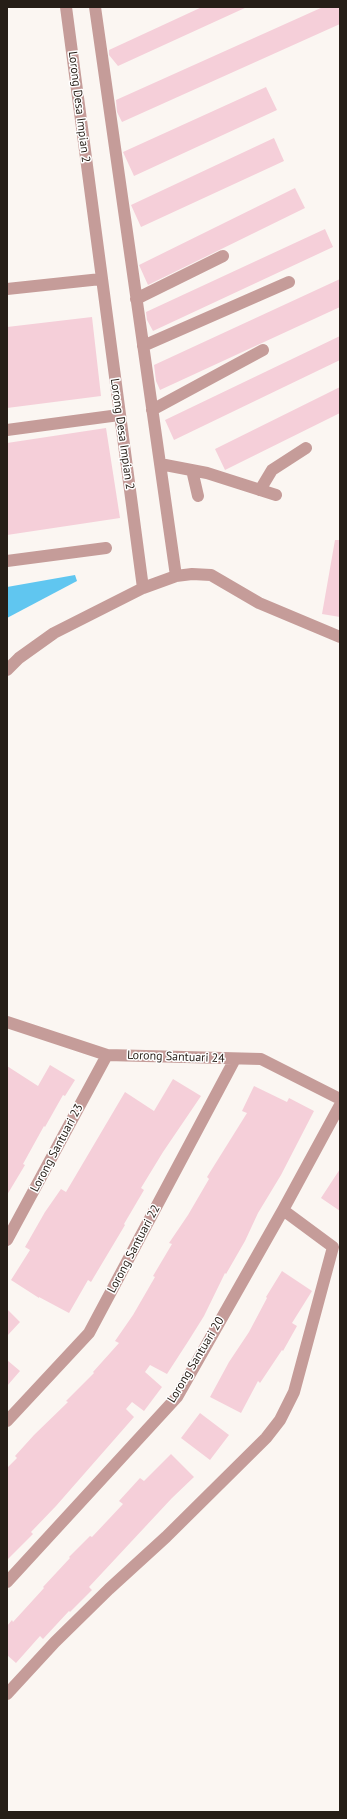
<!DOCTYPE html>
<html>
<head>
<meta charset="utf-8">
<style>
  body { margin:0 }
  #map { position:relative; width:347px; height:1819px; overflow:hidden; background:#fbf6f2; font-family:"PT Sans",sans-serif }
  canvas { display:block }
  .frame { position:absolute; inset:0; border:8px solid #261e17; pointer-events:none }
</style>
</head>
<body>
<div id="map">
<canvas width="347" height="1819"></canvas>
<div class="frame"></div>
</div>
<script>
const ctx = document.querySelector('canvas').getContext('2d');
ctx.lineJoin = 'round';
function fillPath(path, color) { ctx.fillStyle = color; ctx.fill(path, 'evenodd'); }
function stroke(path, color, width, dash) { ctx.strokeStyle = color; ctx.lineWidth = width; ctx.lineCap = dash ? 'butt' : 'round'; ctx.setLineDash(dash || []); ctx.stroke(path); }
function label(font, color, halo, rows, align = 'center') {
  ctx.font = font + ' "PT Sans",sans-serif'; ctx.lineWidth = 3; ctx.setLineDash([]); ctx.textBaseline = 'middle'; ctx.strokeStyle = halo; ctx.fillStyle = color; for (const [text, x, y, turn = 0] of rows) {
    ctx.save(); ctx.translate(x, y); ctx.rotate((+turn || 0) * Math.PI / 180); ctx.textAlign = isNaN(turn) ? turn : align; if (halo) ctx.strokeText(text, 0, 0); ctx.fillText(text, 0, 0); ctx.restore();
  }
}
const water = new Path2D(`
  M 75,575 L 77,581 L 7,618 L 7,587 Z`);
const building = new Path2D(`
  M 202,7 L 247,7 L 118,66 L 109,55 L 109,50 Z
  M 323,7 L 340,7 L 340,24 L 122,122 L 117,112 L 116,100 Z
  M 266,87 L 277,110 L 134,176 L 123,152 Z
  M 274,138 L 284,161 L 141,227 L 131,205 Z
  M 295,188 L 305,208 L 148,285 L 139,265 Z
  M 325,229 L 333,247 L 153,331 L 147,320 L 146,312 Z
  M 340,279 L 340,307 L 160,390 L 156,381 L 154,365 Z
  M 92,317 L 101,396 L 7,408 L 7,327 Z
  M 340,336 L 340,360 L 174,440 L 165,420 Z
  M 340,387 L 340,413 L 225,470 L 215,449 Z
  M 106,428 L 120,518 L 7,535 L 7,443 Z
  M 335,540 L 340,540 L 340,617 L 322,614 Z
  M 50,1065 L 75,1080 L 65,1096 L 63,1095 L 45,1127 L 44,1126 L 23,1164 L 25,1165 L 7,1195 L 7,1066 L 38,1086 Z
  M 173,1079 L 201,1096 L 163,1152 L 141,1188 L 144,1190 L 124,1224 L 125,1225 L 91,1282 L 88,1280 L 69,1313 L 39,1297 L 39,1298 L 11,1280 L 30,1250 L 25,1247 L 45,1212 L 61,1189 L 66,1192 L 125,1092 L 154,1111 Z
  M 254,1086 L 287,1102 L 289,1098 L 314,1111 L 281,1175 L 258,1213 L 245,1241 L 226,1274 L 225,1273 L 204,1316 L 189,1340 L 167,1374 L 150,1365 L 145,1372 L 162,1387 L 144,1411 L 132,1402 L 126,1409 L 134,1417 L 56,1506 L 31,1532 L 33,1534 L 7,1560 L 7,1468 L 17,1458 L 15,1456 L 34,1435 L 68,1402 L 66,1401 L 94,1373 L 93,1372 L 119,1343 L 115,1341 L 133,1315 L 155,1277 L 153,1276 L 172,1244 L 169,1243 L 188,1215 L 209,1179 L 207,1177 L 247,1113 L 242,1111 Z
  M 340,1169 L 340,1211 L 321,1198 Z
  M 282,1271 L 312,1291 L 292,1323 L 297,1326 L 283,1351 L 282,1350 L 260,1383 L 258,1381 L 241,1413 L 210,1397 L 229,1362 L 249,1332 L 267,1298 L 266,1297 Z
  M 7,1309 L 20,1322 L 7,1336 Z
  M 7,1360 L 20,1371 L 7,1386 Z
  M 200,1413 L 229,1435 L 210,1460 L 181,1438 Z
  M 171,1454 L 194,1477 L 172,1498 L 89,1587 L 92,1590 L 70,1612 L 69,1611 L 43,1639 L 40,1636 L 16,1663 L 7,1655 L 7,1626 L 12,1620 L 13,1622 L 44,1588 L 43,1587 L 70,1558 L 69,1557 L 90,1536 L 92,1537 L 123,1504 L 119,1501 L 140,1478 L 144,1481 Z`);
const minor = new Path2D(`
  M 66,7 L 143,588
  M 95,7 L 176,576
  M 7,289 L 101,279
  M 136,299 L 223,256
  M 143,346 L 289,282
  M 152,410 L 263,350
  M 7,430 L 119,415
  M 160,464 L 207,473 L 276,495
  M 192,470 L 198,496
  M 260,490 L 272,470 L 306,448
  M 7,561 L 106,548
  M 7,670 L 19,658 L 54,633 L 143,588 L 176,576 L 192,574 L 211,575 L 259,603 L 340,637
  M 7,1022 L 107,1055 L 261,1059 L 340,1099
  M 7,1240 L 107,1055
  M 7,1421 L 89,1333 L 235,1059
  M 7,1582 L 177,1397 L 283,1210 L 340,1105
  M 7,1694 L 55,1642 L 109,1589 L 166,1537 L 266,1438 L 280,1420 L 294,1392 L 333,1247 L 283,1210`);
const streetNames = [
  ["Lorong Desa Impian 2",79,107,83],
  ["Lorong Desa Impian 2",122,434,82],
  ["Lorong Santuari 24",176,1057,2],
  ["Lorong Santuari 23",57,1148,-62],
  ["Lorong Santuari 22",134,1249,-62],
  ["Lorong Santuari 20",196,1360,-59]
];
fillPath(water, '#60c6f0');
fillPath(building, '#f5cfd9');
stroke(minor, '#c59c99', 12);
label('12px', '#261e17', '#fff', streetNames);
</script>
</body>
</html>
